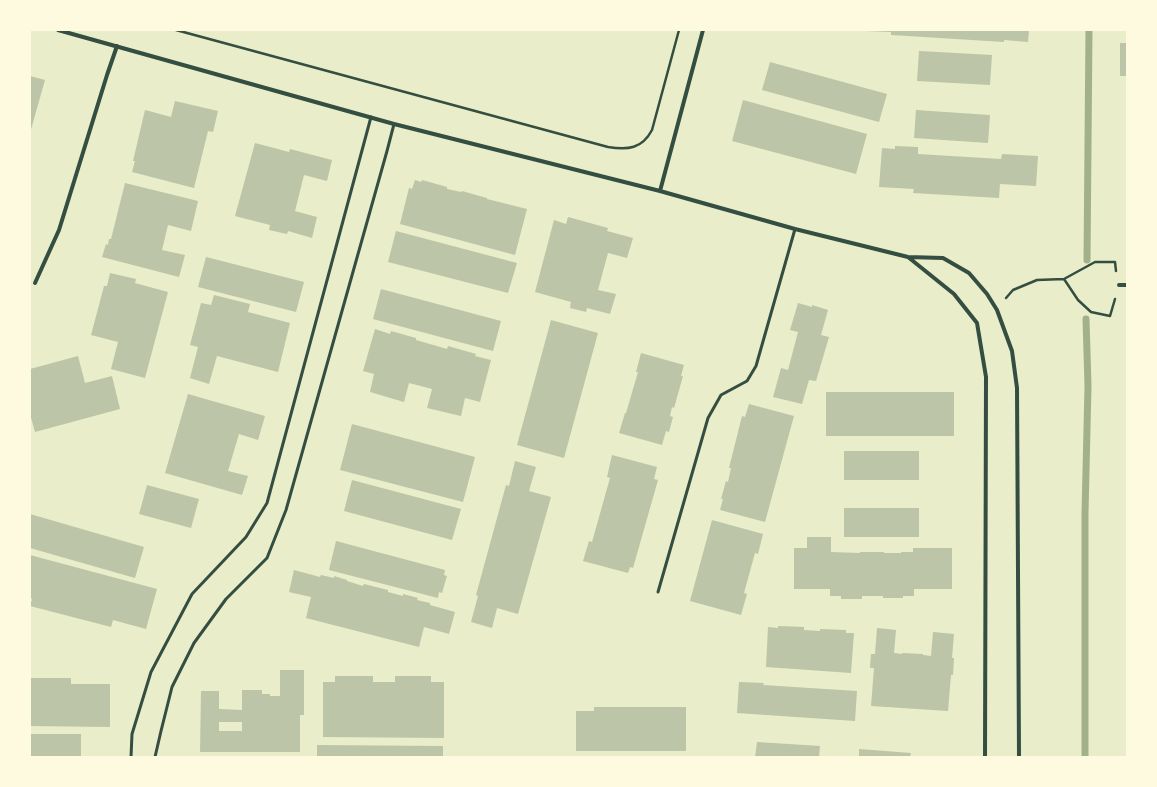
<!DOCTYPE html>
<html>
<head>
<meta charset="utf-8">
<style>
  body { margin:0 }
  #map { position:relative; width:1157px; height:787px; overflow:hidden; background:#e9edc9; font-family:Commissioner,sans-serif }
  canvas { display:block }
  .frame { position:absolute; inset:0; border:31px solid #fefae0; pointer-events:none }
</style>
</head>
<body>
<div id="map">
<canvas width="1157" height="787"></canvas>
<div class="frame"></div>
</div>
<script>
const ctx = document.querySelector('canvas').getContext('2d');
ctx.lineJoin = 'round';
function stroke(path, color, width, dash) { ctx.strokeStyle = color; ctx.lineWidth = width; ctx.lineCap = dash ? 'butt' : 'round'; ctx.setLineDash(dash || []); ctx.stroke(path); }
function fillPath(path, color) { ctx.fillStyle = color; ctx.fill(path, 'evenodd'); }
const stream = new Path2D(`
  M 1087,260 L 1089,30
  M 1085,757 L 1085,513 L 1088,386 L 1086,319`);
const building = new Path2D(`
  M 866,30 L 1029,30 L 1028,42 L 1004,40 L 1004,42 L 891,35 L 891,32 L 866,31 Z
  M 1120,43 L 1127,43 L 1127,76 L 1120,76 Z
  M 919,51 L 992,55 L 990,85 L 917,81 Z
  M 770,62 L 887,94 L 879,122 L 762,90 Z
  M 30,76 L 45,80 L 30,133 Z
  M 743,100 L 867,134 L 856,174 L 732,141 Z
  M 175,101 L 218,111 L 213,132 L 208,131 L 194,188 L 132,172 L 135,161 L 133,161 L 145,110 L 171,117 Z
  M 916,110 L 990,115 L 988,143 L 914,138 Z
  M 255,143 L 289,152 L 290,149 L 332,160 L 327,181 L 304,175 L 295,211 L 317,217 L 312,238 L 288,231 L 287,234 L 269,230 L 270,225 L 235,216 Z
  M 895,146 L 918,147 L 918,154 L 1001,159 L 1002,154 L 1038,156 L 1036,186 L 1000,184 L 999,198 L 913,193 L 914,189 L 879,187 L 882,148 L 895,149 Z
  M 415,180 L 421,182 L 422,180 L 447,187 L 447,189 L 461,192 L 462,191 L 487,198 L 487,199 L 527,209 L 515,255 L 400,224 L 409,188 L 412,189 Z
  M 125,183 L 198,201 L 191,231 L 168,225 L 162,250 L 185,255 L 179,277 L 102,257 L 106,244 L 108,245 L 109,239 L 111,239 Z
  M 568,217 L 608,228 L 607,231 L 633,238 L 627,258 L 608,253 L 598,290 L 616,294 L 610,314 L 587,308 L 586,312 L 570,308 L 571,302 L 535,292 L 554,220 L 566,224 Z
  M 396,231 L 517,263 L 508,293 L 388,262 Z
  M 206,257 L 304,282 L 296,312 L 198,287 Z
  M 110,273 L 136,279 L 135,283 L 168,292 L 145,378 L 111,369 L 118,342 L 91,335 L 104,286 L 107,286 Z
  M 381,289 L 501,321 L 493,351 L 373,319 Z
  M 214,295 L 250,304 L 248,312 L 290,323 L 278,372 L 217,356 L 209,384 L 190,378 L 198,347 L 190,345 L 201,303 L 211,305 Z
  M 798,303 L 812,307 L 812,305 L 828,310 L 821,335 L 829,337 L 816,381 L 809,380 L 802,404 L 773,397 L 781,368 L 788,370 L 798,332 L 790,330 Z
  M 551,320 L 598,333 L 564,458 L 517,445 Z
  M 375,329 L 390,334 L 391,331 L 416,338 L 416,340 L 447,349 L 448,346 L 476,354 L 475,356 L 491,360 L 480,402 L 465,398 L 461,416 L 427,408 L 432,389 L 409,383 L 404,402 L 370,392 L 374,374 L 363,371 Z
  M 641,353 L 684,365 L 681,376 L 683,376 L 674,408 L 672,407 L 670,416 L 673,417 L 669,432 L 666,431 L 662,445 L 619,433 L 625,413 L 626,413 L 638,372 L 636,372 Z
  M 78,356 L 85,383 L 112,376 L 120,409 L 35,432 L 30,414 L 30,369 Z
  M 826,392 L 954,392 L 954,436 L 826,436 Z
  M 188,394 L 265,416 L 258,440 L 239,434 L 228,471 L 248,476 L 242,495 L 165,473 Z
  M 749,404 L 794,416 L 765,522 L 720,510 L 723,499 L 721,499 L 726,481 L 728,482 L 731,468 L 729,468 L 742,416 L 745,417 Z
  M 352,424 L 475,457 L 463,502 L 340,470 Z
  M 844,451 L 919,451 L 919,480 L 844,480 Z
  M 612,455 L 657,467 L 654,479 L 658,480 L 633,568 L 630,567 L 628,573 L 583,561 L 589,541 L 592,542 L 610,478 L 607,477 Z
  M 515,461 L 536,467 L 529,491 L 551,497 L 518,614 L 497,608 L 492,628 L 471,622 L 478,596 L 476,595 L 506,485 L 509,486 Z
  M 352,480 L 461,509 L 452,540 L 344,511 Z
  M 147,485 L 199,499 L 191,528 L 139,514 Z
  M 844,508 L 919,508 L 919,537 L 844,537 Z
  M 30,514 L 144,547 L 135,578 L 30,548 Z
  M 712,520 L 763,534 L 758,554 L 755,553 L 744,593 L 747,594 L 741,615 L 690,601 Z
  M 807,537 L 831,537 L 831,552 L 860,553 L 860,552 L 884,552 L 884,553 L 901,553 L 901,552 L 913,552 L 913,548 L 952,548 L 952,589 L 914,589 L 914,596 L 903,596 L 903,598 L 883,598 L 883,596 L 862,596 L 862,599 L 841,599 L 841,596 L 830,596 L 830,589 L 794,589 L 794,548 L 807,548 Z
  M 336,541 L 445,570 L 444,575 L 447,576 L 442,593 L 439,592 L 438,598 L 329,570 Z
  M 30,555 L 157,589 L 146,629 L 113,620 L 111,627 L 30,606 L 32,599 L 30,598 Z
  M 294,570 L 320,577 L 321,575 L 334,578 L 334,576 L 347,580 L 347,581 L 363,586 L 364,584 L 388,590 L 388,592 L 403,596 L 403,594 L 418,598 L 417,600 L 430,603 L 430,605 L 455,612 L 449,634 L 424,627 L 419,647 L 306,618 L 311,597 L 289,592 Z
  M 778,626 L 804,627 L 804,630 L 820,631 L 820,629 L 846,630 L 846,633 L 854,633 L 851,673 L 766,667 L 768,627 L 778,628 Z
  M 877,628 L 896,630 L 894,653 L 902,654 L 902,653 L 923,654 L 923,655 L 931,656 L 933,632 L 954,634 L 952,658 L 954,658 L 953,675 L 951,675 L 948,711 L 871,706 L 874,668 L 870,668 L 871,654 L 875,654 Z
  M 280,670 L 304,670 L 304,715 L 300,715 L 300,752 L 200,752 L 201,691 L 219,691 L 219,709 L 242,710 L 242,690 L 262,690 L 262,694 L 270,694 L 270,696 L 280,696 ZM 219,722 L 242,722 L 242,731 L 219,731 Z
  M 335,676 L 373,676 L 373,682 L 395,682 L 395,676 L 431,676 L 431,682 L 444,682 L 444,738 L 323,737 L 323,682 L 335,682 Z
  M 30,678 L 71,678 L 71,684 L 110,684 L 110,727 L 30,726 Z
  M 739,682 L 764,683 L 763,685 L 857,691 L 855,721 L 737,713 Z
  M 594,707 L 686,707 L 686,751 L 576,751 L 576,711 L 594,711 Z
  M 30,734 L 81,734 L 81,757 L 30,757 Z
  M 757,742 L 820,746 L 819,757 L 755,757 Z
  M 317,745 L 443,746 L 443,757 L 317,757 Z
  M 859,749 L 911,753 L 910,757 L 859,757 Z`);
const path = new Path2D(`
  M 176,30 L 608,147 C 628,150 642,149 652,130 L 679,30
  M 1064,279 L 1078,300 L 1091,312 L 1110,316 L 1115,299
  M 1006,298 L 1013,290 L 1037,280 L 1064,279 L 1095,262 L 1115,262 L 1116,271`);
const service = new Path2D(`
  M 658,592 L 708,418 L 721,395 L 747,381 L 756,366 L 795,229
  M 131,757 L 132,734 L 151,672 L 192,594 L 246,537 L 267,503 L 371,117
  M 155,757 L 161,731 L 172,687 L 194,643 L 226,599 L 267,558 L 286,510 L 387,151 L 394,124`);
const minor = new Path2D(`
  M 58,30 L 394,124 L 660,191 L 795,229 L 908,257 L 943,258 L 969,273 L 987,294 L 997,310 L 1012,351 L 1017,388 L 1019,757
  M 660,191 L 703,30
  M 908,257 L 954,294 L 977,323 L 986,377 L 985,757
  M 35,283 L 59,230 L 107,75 L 117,46
  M 1119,285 L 1127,285`);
stroke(stream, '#a3b18a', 7);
fillPath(building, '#bcc5a7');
stroke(path, '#344e41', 2.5);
stroke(service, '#344e41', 3);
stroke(minor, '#344e41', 4);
</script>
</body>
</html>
